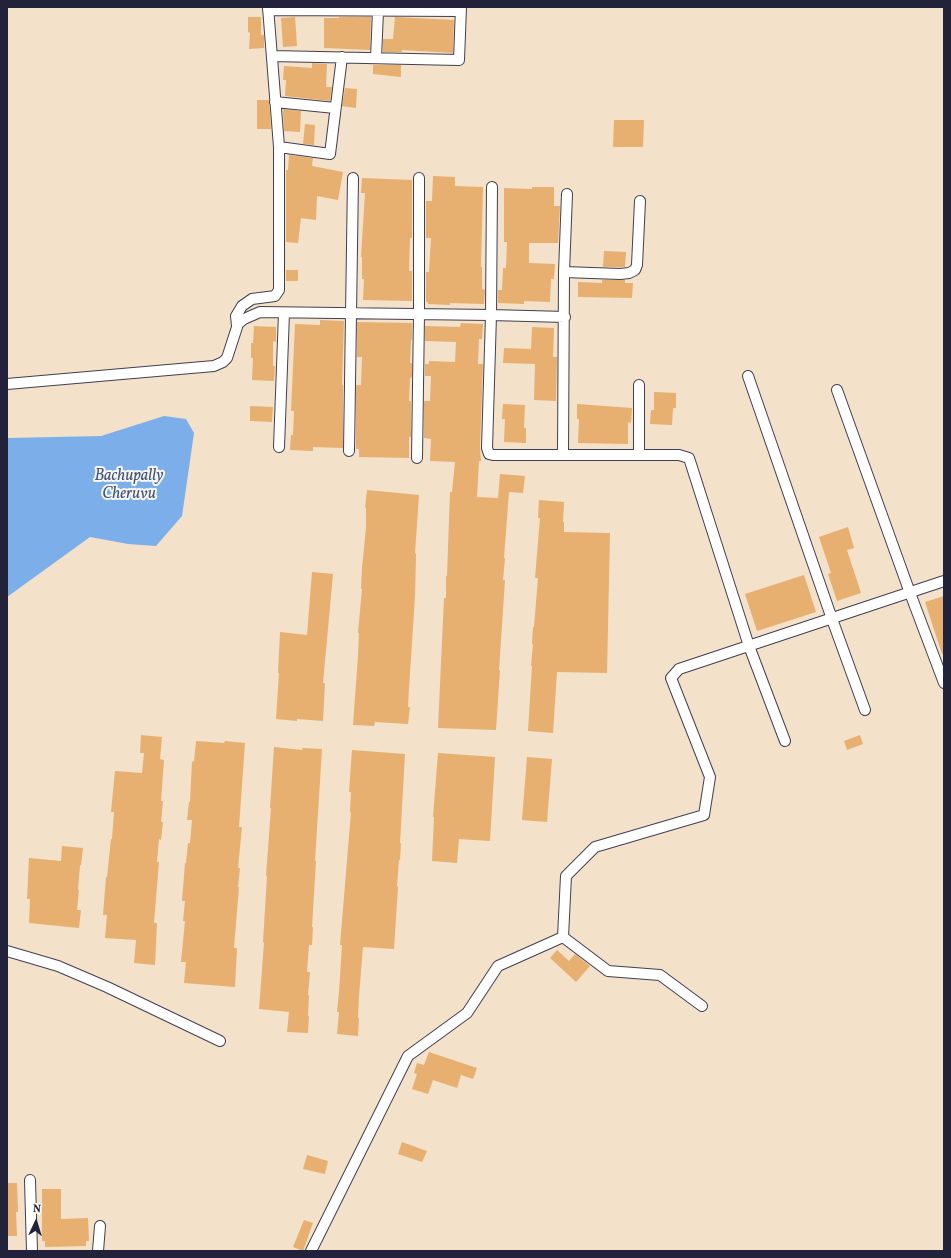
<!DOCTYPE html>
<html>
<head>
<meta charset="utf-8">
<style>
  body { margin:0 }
  #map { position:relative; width:951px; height:1258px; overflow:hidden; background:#f3e1c9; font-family:Vollkorn,serif }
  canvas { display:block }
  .frame { position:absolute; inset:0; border:8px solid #22223b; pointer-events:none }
  .north { position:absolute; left:16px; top:1202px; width:40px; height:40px; -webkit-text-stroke:3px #f6f6f2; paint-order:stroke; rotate:4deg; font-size:11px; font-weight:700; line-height:16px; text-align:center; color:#22223b }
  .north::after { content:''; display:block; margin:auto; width:14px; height:18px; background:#22223b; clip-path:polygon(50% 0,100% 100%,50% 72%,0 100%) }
</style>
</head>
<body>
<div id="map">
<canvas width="951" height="1258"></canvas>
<div class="frame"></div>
<div class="north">N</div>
</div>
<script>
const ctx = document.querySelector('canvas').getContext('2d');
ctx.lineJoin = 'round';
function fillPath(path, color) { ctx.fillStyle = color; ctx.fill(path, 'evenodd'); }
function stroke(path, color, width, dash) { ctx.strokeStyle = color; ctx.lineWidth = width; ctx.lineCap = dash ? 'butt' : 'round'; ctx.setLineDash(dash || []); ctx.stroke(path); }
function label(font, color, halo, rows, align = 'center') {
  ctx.font = font + ' Vollkorn,serif'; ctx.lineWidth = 4; ctx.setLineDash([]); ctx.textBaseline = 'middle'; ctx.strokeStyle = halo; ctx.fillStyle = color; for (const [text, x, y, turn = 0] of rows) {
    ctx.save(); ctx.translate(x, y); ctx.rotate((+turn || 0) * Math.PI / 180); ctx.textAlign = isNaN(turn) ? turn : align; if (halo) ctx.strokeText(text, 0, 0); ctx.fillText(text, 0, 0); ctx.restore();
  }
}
const water = new Path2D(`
  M 164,416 L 186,419 L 194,433 L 182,516 L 156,546 L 128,544 L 90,537 L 7,597 L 7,438 L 101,436 Z`);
const building = new Path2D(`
  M 248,17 L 261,17 L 261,35 L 264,35 L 264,48 L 249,49 L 250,33 L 248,32 Z
  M 295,17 L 297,46 L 283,47 L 281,18 Z
  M 339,17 L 371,17 L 370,50 L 324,48 L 324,18 L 339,18 Z
  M 395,17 L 454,20 L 453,53 L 402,50 L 402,52 L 383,52 L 383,39 L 393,39 Z
  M 312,63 L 327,64 L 326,87 L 332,87 L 330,101 L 285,96 L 286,80 L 283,80 L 284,66 L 312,68 Z
  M 373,65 L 401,65 L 401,77 L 373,74 Z
  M 345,88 L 357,89 L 356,108 L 342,106 Z
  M 257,100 L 269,100 L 271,129 L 257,129 Z
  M 283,109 L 301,111 L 300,132 L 284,131 Z
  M 614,120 L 644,120 L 643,147 L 613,147 Z
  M 305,124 L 315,125 L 314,145 L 303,144 Z
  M 289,155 L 313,158 L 312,166 L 343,172 L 338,200 L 317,196 L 316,220 L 301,218 L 298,243 L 286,242 L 286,170 L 288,170 Z
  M 433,176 L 455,177 L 455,186 L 483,187 L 481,267 L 482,267 L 482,289 L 485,290 L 484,304 L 450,303 L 450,305 L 428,304 L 428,302 L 426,302 L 426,272 L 429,272 L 431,238 L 426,238 L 426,201 L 432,201 Z
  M 362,178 L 412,180 L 412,238 L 410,238 L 409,271 L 412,271 L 412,301 L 363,300 L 364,279 L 362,279 L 362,257 L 361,257 L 365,193 L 361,193 Z
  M 532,187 L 554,187 L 554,206 L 560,206 L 558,243 L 529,243 L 529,263 L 555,264 L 554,279 L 551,279 L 550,302 L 524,301 L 524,304 L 498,303 L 498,290 L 502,290 L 503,268 L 506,268 L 507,242 L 504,242 L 504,188 L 532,189 Z
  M 604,251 L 626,252 L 625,267 L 603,267 Z
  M 286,270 L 298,270 L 298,281 L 286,281 Z
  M 602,280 L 625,280 L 625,283 L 633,283 L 632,298 L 578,297 L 578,282 L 602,283 Z
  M 320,320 L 344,321 L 342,385 L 343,385 L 343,448 L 313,447 L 313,451 L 290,450 L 291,435 L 293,435 L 294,411 L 291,411 L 295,324 L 320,325 Z
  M 357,322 L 412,323 L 412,340 L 411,340 L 410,363 L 412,363 L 412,376 L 411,378 L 410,378 L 409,401 L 411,401 L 411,437 L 409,437 L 409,458 L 359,457 L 359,449 L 356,449 L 356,385 L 361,385 L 362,357 L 357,357 Z
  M 461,323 L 483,324 L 482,339 L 479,339 L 478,364 L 483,364 L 480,448 L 481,461 L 479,461 L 477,497 L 498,498 L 500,474 L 525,476 L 523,493 L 509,492 L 504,558 L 505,558 L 503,580 L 505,580 L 499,670 L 500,670 L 496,730 L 438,728 L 444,598 L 446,598 L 446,576 L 447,576 L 450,492 L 452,492 L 455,462 L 430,461 L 431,439 L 424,438 L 424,401 L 430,401 L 431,376 L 425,376 L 425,364 L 429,364 L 429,361 L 455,362 L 456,342 L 425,341 L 425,326 L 460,327 Z
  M 254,326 L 276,327 L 276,342 L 273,341 L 273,366 L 275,366 L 274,381 L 252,380 L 253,358 L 251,358 L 251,343 L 253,343 Z
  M 532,327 L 554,328 L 553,357 L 557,357 L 556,401 L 534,400 L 535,364 L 503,363 L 504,348 L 531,349 Z
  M 654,392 L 676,393 L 676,408 L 673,408 L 672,425 L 650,424 L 651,410 L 654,410 Z
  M 503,404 L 525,405 L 524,428 L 526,428 L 526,443 L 504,442 L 505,419 L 502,419 Z
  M 577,404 L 632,408 L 631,423 L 628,422 L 628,444 L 578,443 L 579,419 L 577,419 Z
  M 250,406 L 273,407 L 272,422 L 250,421 Z
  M 367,490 L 419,495 L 415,553 L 416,554 L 415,597 L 409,688 L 408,707 L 410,707 L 408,724 L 375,722 L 374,726 L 353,725 L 358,656 L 359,633 L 358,633 L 362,589 L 361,589 L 362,568 L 366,528 L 366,508 L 365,508 Z
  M 539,500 L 564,502 L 563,522 L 564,522 L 564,532 L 610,533 L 607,673 L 557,672 L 553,733 L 528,731 L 532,666 L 531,666 L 533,644 L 532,644 L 533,627 L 534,627 L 538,578 L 535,578 L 540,518 L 538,518 Z
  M 848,527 L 854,548 L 847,550 L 861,593 L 837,601 L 828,574 L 831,573 L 819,537 Z
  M 312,572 L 333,574 L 323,683 L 325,683 L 323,721 L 297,719 L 297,721 L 276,719 L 279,673 L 278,673 L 280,632 L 307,635 Z
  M 804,575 L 816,612 L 757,631 L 745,594 Z
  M 944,596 L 944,654 L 942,654 L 925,602 Z
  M 141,735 L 162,737 L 160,759 L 164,760 L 161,801 L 163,801 L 161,822 L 163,822 L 161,840 L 159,839 L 157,862 L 159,862 L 154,923 L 157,923 L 155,965 L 134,963 L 136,940 L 105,938 L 107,915 L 103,915 L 106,877 L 107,877 L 111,839 L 112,839 L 114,812 L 111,812 L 115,771 L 142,773 L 144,753 L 140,753 Z
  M 860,735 L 863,744 L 847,750 L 844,741 Z
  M 196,741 L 224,743 L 225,741 L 245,743 L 239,827 L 242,827 L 238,868 L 240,868 L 238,887 L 239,887 L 234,948 L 237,948 L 235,987 L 184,983 L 186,962 L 181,962 L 185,921 L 183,921 L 185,901 L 182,901 L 185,863 L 186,863 L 188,843 L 190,843 L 192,820 L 187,820 L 189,802 L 190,802 L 192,761 L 194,762 Z
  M 274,747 L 302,750 L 302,748 L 322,749 L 315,861 L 316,861 L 312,927 L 313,927 L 312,945 L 309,945 L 307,972 L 310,972 L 308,995 L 309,995 L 308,1016 L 309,1016 L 308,1033 L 287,1032 L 289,1012 L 259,1009 L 264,943 L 263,942 L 267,876 L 266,876 L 271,808 L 270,808 Z
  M 352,750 L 405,754 L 400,843 L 401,843 L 400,860 L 399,860 L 397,886 L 398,887 L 394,949 L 363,947 L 359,996 L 358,1018 L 359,1018 L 358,1036 L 337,1034 L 339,1012 L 337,1012 L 339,992 L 342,945 L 340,945 L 351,812 L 350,812 L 351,792 L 349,792 Z
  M 438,753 L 495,757 L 490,841 L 459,839 L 457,863 L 432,861 L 434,817 L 433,817 Z
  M 527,757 L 552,759 L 547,822 L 522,820 Z
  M 62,846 L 83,848 L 81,865 L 80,865 L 78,890 L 79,890 L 77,910 L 81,910 L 79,928 L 29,923 L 30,899 L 27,899 L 29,858 L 61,861 Z
  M 557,950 L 569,961 L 575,954 L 590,966 L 576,982 L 550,958 Z
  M 429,1052 L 477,1068 L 473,1079 L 461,1075 L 457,1088 L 433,1080 L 428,1094 L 412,1089 L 417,1074 L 414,1073 L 417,1063 L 424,1065 Z
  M 402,1142 L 427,1151 L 422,1162 L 398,1154 Z
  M 307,1155 L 328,1161 L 325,1174 L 303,1169 Z
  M 7,1183 L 17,1183 L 18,1212 L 16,1212 L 17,1236 L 7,1236 Z
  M 42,1189 L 61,1189 L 61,1219 L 88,1218 L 89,1241 L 86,1241 L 86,1246 L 45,1247 L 45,1241 L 42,1241 Z
  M 304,1220 L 313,1223 L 303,1251 L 293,1247 Z`);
const minor = new Path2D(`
  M 268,10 L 461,11
  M 272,56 L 459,60 L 461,7
  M 376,58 L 378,11
  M 275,102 L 335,108
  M 279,147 L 330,154 L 342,57
  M 492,187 L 491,315 L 487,448 L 489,454 L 493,455 L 563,455
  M 567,194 L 564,272 L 563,455 L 679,455 L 689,458 L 749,646 L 785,741
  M 564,272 L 620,274 L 629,273 L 635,270 L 637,265 L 640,201
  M 237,326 L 236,316 L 242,306 L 252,299 L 275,296 L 279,290 L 279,147 L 268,7
  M 748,376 L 832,619 L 865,710
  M 7,384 L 214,366 L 223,362 L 227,358 L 238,324 L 244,319 L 260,312 L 491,315 L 565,317
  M 837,390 L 910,593 L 944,683
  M 279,447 L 284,313
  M 349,451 L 353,178
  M 639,455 L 639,385
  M 417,458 L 419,314 L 419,178
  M 563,937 L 566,876 L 595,847 L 704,815 L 710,777 L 671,678 L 679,669 L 944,581
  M 7,951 L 58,966 L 107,987 L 220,1041
  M 30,1180 L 32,1251
  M 98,1251 L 100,1226
  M 311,1251 L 408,1056 L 467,1013 L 498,966 L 563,937 L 608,971 L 660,975 L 702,1006`);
const waterNames = [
  ["Bachupally",129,477],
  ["Cheruvu",129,495]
];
fillPath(water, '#7cafe9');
fillPath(building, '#e7af70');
stroke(minor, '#413f50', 12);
stroke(minor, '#fff', 10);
label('italic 16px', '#425378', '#f6f6f2', waterNames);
</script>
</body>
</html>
